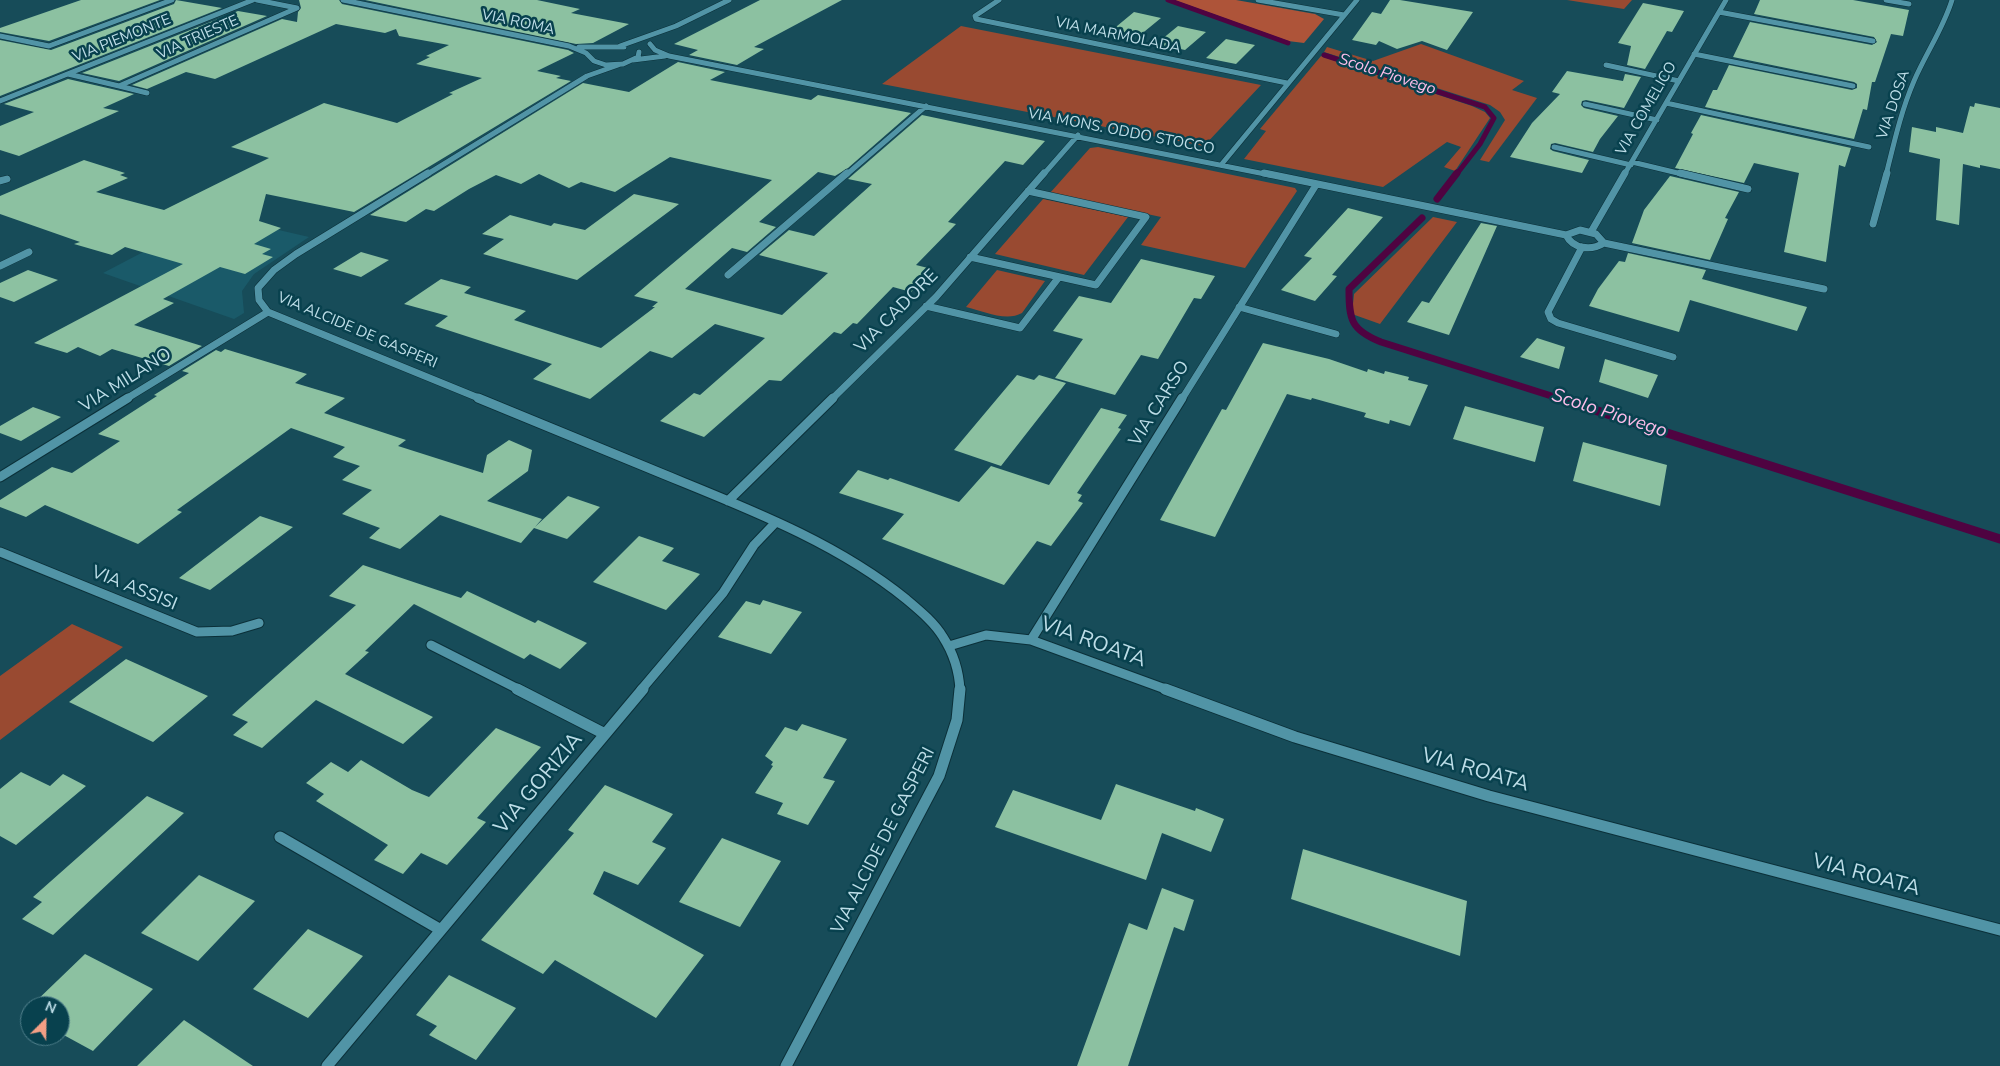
<!DOCTYPE html>
<html>
<head>
<meta charset="utf-8">
<style>
  body { margin:0 }
  #map { position:relative; width:2000px; height:1066px; overflow:hidden; background:#174c59; font-family:"Nunito Sans",sans-serif }
  canvas { display:block }
  .north { position:absolute; left:20px; top:996px; width:50px; height:50px; box-sizing:border-box; background:#08414e; border:1px solid #507f8b; border-radius:50%; rotate:23deg; font-size:14px; font-weight:700; line-height:20px; text-align:center; color:#bddde7 }
  .north::after { content:''; display:block; margin:auto; width:18px; height:22px; background:#f39f85; clip-path:polygon(50% 0,100% 100%,50% 72%,0 100%) }
</style>
</head>
<body>
<div id="map">
<canvas width="2000" height="1066"></canvas>
<div class="north">N</div>
</div>
<script>
const ctx = document.querySelector('canvas').getContext('2d');
ctx.lineJoin = 'round';
function fillPath(path, color) { ctx.fillStyle = color; ctx.fill(path, 'evenodd'); }
function stroke(path, color, width, dash) { ctx.strokeStyle = color; ctx.lineWidth = width; ctx.lineCap = dash ? 'butt' : 'round'; ctx.setLineDash(dash || []); ctx.stroke(path); }
function label(font, color, halo, rows, align = 'center') {
  ctx.font = font + ' "Nunito Sans",sans-serif'; ctx.lineWidth = 5; ctx.setLineDash([]); ctx.textBaseline = 'middle'; ctx.strokeStyle = halo; ctx.fillStyle = color; for (const [text, x, y, turn = 0] of rows) {
    ctx.save(); ctx.translate(x, y); ctx.rotate((+turn || 0) * Math.PI / 180); ctx.textAlign = isNaN(turn) ? turn : align; if (halo) ctx.strokeText(text, 0, 0); ctx.fillText(text, 0, 0); ctx.restore();
  }
}
const built = new Path2D(`
  M 214,215 L 309,237 L 254,274 L 242,291 L 244,313 L 234,319 L 103,273 Z`);
const green = new Path2D(`
  M 1567,0 L 1632,0 L 1624,9 Z
  M 961,26 L 1261,85 L 1204,146 L 882,84 Z
  M 1421,44 L 1524,81 L 1512,90 L 1537,98 L 1489,162 L 1480,160 L 1505,120 L 1500,112 L 1490,105 L 1324,52 L 1327,47 L 1373,61 Z
  M 1321,56 L 1472,106 L 1485,112 L 1490,118 L 1455,171 L 1444,167 L 1461,147 L 1447,142 L 1383,187 L 1244,159 L 1266,131 L 1260,129 Z
  M 1098,147 L 1295,188 L 1297,191 L 1245,268 L 1141,245 L 1161,217 L 1050,193 L 1090,148 Z
  M 1043,199 L 1128,217 L 1084,275 L 995,254 Z
  M 1433,217 L 1457,222 L 1380,324 L 1352,314 L 1354,294 Z
  M 997,270 L 1045,281 L 1022,313 C 1006,322 983,311 966,307 Z
  M 72,624 L 123,647 L 0,740 L 0,676 Z`);
const forest = new Path2D(`
  M 1174,0 L 1236,0 L 1315,14 L 1324,19 L 1304,43 L 1288,41 Z`);
const streamFar2 = new Path2D(`
  M 1168,0 L 1288,43
  M 1324,55 L 1485,107 L 1494,118 L 1480,144 L 1456,175`);
const streamFar1 = new Path2D(`
  M 1437,199 L 1457,173
  M 1422,218 L 1349,289 C 1349,320 1351,330 1381,342 L 1561,399`);
const stream = new Path2D(`
  M 1557,398 L 2000,539`);
const building = new Path2D(`
  M 81,0 L 160,0 L 49,41 L 0,32 L 0,28 Z
  M 176,0 L 222,8 L 0,96 L 0,40 L 51,50 L 174,4 Z
  M 299,0 L 339,0 L 342,4 L 568,50 L 574,53 L 537,71 L 561,76 L 556,78 L 571,81 L 354,212 L 266,194 L 259,221 L 281,228 L 254,244 L 271,249 L 262,254 L 273,257 L 245,274 L 220,267 L 163,299 L 174,303 L 134,325 L 202,346 L 169,366 L 112,349 L 100,356 L 78,347 L 67,353 L 34,343 L 183,264 L 125,247 L 112,255 L 74,244 L 80,242 L 0,214 L 0,196 L 84,160 L 125,173 L 120,175 L 128,178 L 96,192 L 164,210 L 269,158 L 231,147 L 324,103 L 397,123 L 453,94 L 449,93 L 482,78 L 416,64 L 430,57 L 426,56 L 449,45 L 399,36 L 396,29 L 385,33 L 336,24 L 215,79 L 186,72 L 147,89 L 132,85 L 282,19 L 297,22 L 298,12 L 301,8 Z
  M 365,0 L 537,0 L 580,9 L 571,13 L 629,24 L 593,43 L 576,44 Z
  M 760,0 L 842,0 L 754,47 L 764,49 L 737,65 L 689,55 L 698,50 L 674,44 Z
  M 1390,0 L 1400,0 L 1473,12 L 1447,50 L 1422,41 L 1397,49 L 1379,41 L 1376,45 L 1352,40 L 1372,12 L 1381,14 Z
  M 1760,0 L 1853,0 L 1909,10 L 1903,36 L 1891,34 L 1875,82 L 1872,82 L 1867,110 L 1863,109 L 1854,139 L 1705,107 L 1713,90 L 1717,90 L 1729,65 L 1852,90 L 1857,88 L 1857,84 L 1854,82 L 1733,57 L 1750,22 L 1872,45 L 1877,42 L 1874,37 L 1754,14 Z
  M 1643,3 L 1684,11 L 1672,32 L 1667,31 L 1645,69 L 1627,65 L 1631,46 L 1618,43 Z
  M 238,11 L 267,16 L 119,81 L 82,73 Z
  M 1134,12 L 1161,18 L 1139,36 L 1111,31 Z
  M 1178,26 L 1206,32 L 1185,50 L 1156,44 Z
  M 1226,39 L 1255,45 L 1236,64 L 1206,58 Z
  M 678,62 L 725,72 L 710,80 L 811,100 L 818,95 L 911,113 L 848,168 L 835,176 L 818,172 L 759,222 L 776,227 L 747,252 L 732,248 L 685,289 L 782,315 L 828,273 L 759,255 L 789,230 L 814,236 L 872,184 L 848,179 L 922,115 L 1045,141 L 1023,165 L 1005,161 L 948,222 L 956,224 L 916,265 L 932,269 L 911,292 L 893,287 L 857,324 L 853,323 L 841,334 L 834,332 L 781,381 L 769,380 L 704,437 L 660,421 L 694,393 L 700,395 L 765,338 L 715,324 L 672,358 L 650,351 L 590,399 L 533,379 L 552,364 L 435,326 L 448,316 L 404,304 L 441,279 L 471,287 L 464,293 L 526,311 L 514,320 L 601,348 L 655,307 L 652,307 L 658,302 L 634,296 L 772,180 L 670,157 L 615,192 L 581,182 L 569,188 L 539,174 L 521,184 L 496,175 L 469,189 L 434,211 L 426,209 L 406,222 L 370,215 L 583,83 L 629,92 Z
  M 1567,71 L 1623,81 L 1625,74 L 1641,77 L 1624,108 L 1586,100 L 1582,101 L 1581,105 L 1584,108 L 1618,116 L 1600,139 L 1593,152 L 1555,143 L 1551,144 L 1550,149 L 1553,151 L 1589,160 L 1582,173 L 1510,157 L 1532,123 L 1560,94 L 1552,92 Z
  M 68,79 L 134,94 L 103,108 L 119,111 L 19,156 L 0,150 L 0,126 L 34,112 L 4,104 Z
  M 1975,103 L 2000,108 L 2000,169 L 1980,165 L 1980,168 L 1963,164 L 1959,225 L 1936,220 L 1940,159 L 1909,152 L 1912,127 L 1936,132 L 1936,127 L 1963,133 L 1970,106 L 1974,107 Z
  M 1701,115 L 1851,148 L 1845,167 L 1839,165 L 1826,262 L 1784,252 L 1799,173 L 1754,163 L 1744,183 L 1675,168 L 1693,134 L 1691,133 Z
  M 1670,176 L 1739,192 L 1725,218 L 1728,219 L 1710,260 L 1632,243 L 1644,210 Z
  M 634,194 L 679,204 L 577,280 L 483,254 L 504,239 L 482,234 L 510,215 L 551,226 L 554,223 L 585,230 Z
  M 1348,208 L 1383,217 L 1332,275 L 1337,276 L 1315,301 L 1281,290 L 1312,258 L 1304,256 Z
  M 1481,223 L 1497,226 L 1449,335 L 1407,322 L 1422,301 L 1429,303 Z
  M 361,252 L 389,260 L 361,277 L 333,269 Z
  M 1628,253 L 1706,270 L 1702,279 L 1807,307 L 1797,331 L 1690,300 L 1679,332 L 1589,306 L 1598,289 L 1619,261 L 1625,262 Z
  M 1141,259 L 1215,276 L 1201,299 L 1194,298 L 1158,359 L 1141,355 L 1115,395 L 1055,378 L 1083,339 L 1053,331 L 1079,296 L 1111,303 Z
  M 28,270 L 58,280 L 14,302 L 0,297 L 0,283 Z
  M 1537,338 L 1565,347 L 1559,369 L 1520,357 Z
  M 1263,343 L 1329,359 L 1367,372 L 1368,369 L 1384,374 L 1385,371 L 1409,377 L 1408,380 L 1428,385 L 1410,426 L 1390,420 L 1389,424 L 1364,417 L 1366,413 L 1312,398 L 1311,400 L 1287,394 L 1215,537 L 1160,520 L 1222,409 L 1226,410 Z
  M 225,349 L 307,374 L 295,383 L 345,398 L 324,413 L 406,440 L 398,446 L 483,473 L 487,455 L 509,440 L 532,450 L 528,471 L 487,501 L 542,519 L 535,527 L 568,496 L 600,507 L 567,539 L 534,528 L 521,543 L 440,515 L 400,549 L 369,538 L 380,528 L 342,514 L 372,490 L 342,480 L 360,466 L 333,457 L 345,447 L 291,428 L 177,510 L 182,512 L 138,544 L 45,505 L 26,517 L 0,507 L 0,500 L 52,467 L 72,473 L 120,441 L 98,434 L 157,396 L 154,395 L 189,373 L 182,371 L 216,350 L 221,352 Z
  M 1605,359 L 1658,375 L 1648,398 L 1599,382 Z
  M 1017,375 L 1034,380 L 1039,375 L 1066,383 L 1001,466 L 954,450 Z
  M 1465,406 L 1544,427 L 1535,462 L 1453,439 Z
  M 33,407 L 61,417 L 21,441 L 0,433 L 0,426 Z
  M 1101,408 L 1127,415 L 1118,428 L 1121,429 L 1077,493 L 1082,495 L 1078,501 L 1083,503 L 1051,546 L 1037,541 L 1004,585 L 882,539 L 904,514 L 839,493 L 858,470 L 888,480 L 890,478 L 959,502 L 991,466 L 1049,485 Z
  M 1583,442 L 1667,465 L 1660,506 L 1573,481 Z
  M 260,516 L 293,527 L 210,590 L 179,578 Z
  M 639,536 L 674,548 L 662,561 L 700,574 L 666,610 L 593,582 Z
  M 363,565 L 461,598 L 467,591 L 535,623 L 538,620 L 587,643 L 560,669 L 530,654 L 524,659 L 414,604 L 365,651 L 369,652 L 345,674 L 433,717 L 403,744 L 316,700 L 262,748 L 233,735 L 248,722 L 232,715 L 356,605 L 329,596 Z
  M 763,600 L 802,612 L 771,654 L 718,637 L 746,601 L 760,605 Z
  M 126,659 L 208,696 L 153,742 L 69,702 Z
  M 802,724 L 847,739 L 823,778 L 835,781 L 808,825 L 777,814 L 783,803 L 755,793 L 773,766 L 771,765 L 773,762 L 765,756 L 785,727 L 797,731 Z
  M 496,728 L 541,747 L 477,818 L 486,822 L 447,865 L 421,853 L 403,874 L 374,860 L 388,845 L 316,801 L 324,794 L 306,783 L 331,762 L 348,772 L 361,760 L 412,790 L 429,797 Z
  M 21,772 L 50,786 L 63,774 L 86,786 L 16,845 L 0,836 L 0,789 Z
  M 1116,784 L 1195,811 L 1196,808 L 1224,819 L 1211,852 L 1162,833 L 1146,880 L 995,827 L 1013,790 L 1101,820 Z
  M 605,785 L 673,814 L 652,842 L 666,848 L 638,885 L 604,871 L 593,894 L 704,955 L 656,1018 L 555,960 L 543,974 L 481,940 L 574,833 L 568,830 Z
  M 147,796 L 184,813 L 53,935 L 22,919 L 42,902 L 33,897 Z
  M 722,838 L 781,861 L 740,927 L 679,902 Z
  M 1303,849 L 1467,901 L 1460,956 L 1291,899 Z
  M 199,875 L 255,901 L 198,961 L 141,933 Z
  M 1162,888 L 1194,900 L 1184,931 L 1174,927 L 1128,1066 L 1077,1066 L 1129,923 L 1147,930 Z
  M 308,929 L 363,956 L 308,1018 L 253,989 Z
  M 85,954 L 153,989 L 93,1051 L 60,1033 L 60,1006 L 31,1006 Z
  M 449,975 L 516,1008 L 476,1060 L 429,1035 L 437,1026 L 416,1015 Z
  M 184,1020 L 253,1066 L 137,1066 Z`);
const minorFar3 = new Path2D(`
  M 343,0 L 569,46 L 586,53 L 594,61 L 606,65 L 623,64 L 638,57 L 639,52
  M 999,0 L 975,16 L 976,19 L 1287,83
  M 1258,0 L 1344,15
  M 1886,0 L 1909,4
  M 1719,12 L 1873,41
  M 0,36 L 49,46 L 172,0
  M 650,44 L 655,50 L 669,56 L 1270,175
  M 620,46 L 676,26 L 729,0
  M 579,47 L 624,47
  M 1694,54 L 1853,86
  M 633,60 L 665,56
  M 1606,65 L 1679,81
  M 68,74 L 119,86 L 297,8 L 257,0
  M 119,86 L 147,93
  M 0,101 L 253,0
  M 1666,103 L 1869,147
  M 1585,104 L 1657,120
  M 1554,147 L 1631,165
  M 1632,162 L 1686,175
  M 1221,165 L 1357,0
  M 426,175 L 587,76 L 621,64
  M 846,175 L 926,106
  M 1043,175 L 1078,135
  M 1624,175 L 1726,0
  M 1886,175 C 1894,143 1901,111 1914,81 C 1926,53 1943,29 1952,0`);
const minorFar2 = new Path2D(`
  M 428,173 L 296,254 L 274,270 L 258,288 L 259,300 L 268,312 L 481,399
  M 1264,173 L 1566,235
  M 1680,173 L 1748,189
  M 0,181 L 7,179
  M 1873,224 L 1887,173
  M 1580,230 L 1596,234 L 1604,243 C 1591,251 1573,249 1566,235 Z
  M 1591,232 L 1625,173
  M 1604,243 L 1824,289
  M 1582,247 L 1548,312 L 1551,319 L 1558,323 L 1673,357
  M 970,257 L 1096,285 L 1146,217 L 1028,191
  M 0,266 L 29,252
  M 728,275 L 847,173
  M 926,306 L 1020,328 L 1059,277
  M 1239,307 L 1336,334
  M 126,399 L 268,312
  M 832,399 L 936,297 L 1044,173
  M 1182,399 L 1316,185`);
const minorFar1 = new Path2D(`
  M 478,398 C 534,421 590,444 646,467 C 735,504 831,538 906,599 C 919,610 934,622 943,637 C 954,654 959,671 960,690
  M 0,477 L 128,398
  M 728,501 L 833,398
  M 0,552 L 197,632 L 232,631 L 259,623
  M 1031,640 L 1182,398
  M 431,645 L 520,690
  M 949,646 L 986,635 L 1031,640 L 1168,690
  M 641,690 L 723,593 L 754,545 L 775,523`);
const minor = new Path2D(`
  M 517,689 L 605,734
  M 1165,689 L 1295,737 L 1489,796 L 2000,930
  M 280,837 L 441,930
  M 327,1066 L 643,689
  M 786,1066 L 939,776 L 957,720 L 960,689`);
const farStreetnames = [
  ["VIA ROMA",518,23,12],
  ["VIA MARMOLADA",1118,36,12],
  ["VIA TRIESTE",198,38,-24],
  ["VIA PIEMONTE",122,39,-22],
  ["VIA DOSA",1894,105,-71],
  ["VIA COMELICO",1647,109,-60],
  ["VIA MONS. ODDO STOCCO",1121,132,11],
  ["VIA ALCIDE DE GASPERI",357,331,23]
];
const farWaternames = [
  ["Scolo Piovego",1387,75,18]
];
const streetNames = [
  ["VIA CADORE",897,312,-45],
  ["VIA MILANO",126,381,-32],
  ["VIA CARSO",1160,404,-58],
  ["VIA ASSISI",134,589,22],
  ["VIA ALCIDE DE GASPERI",884,841,-63]
];
const waterNames = [
  ["Scolo Piovego",1609,414,18]
];
const nearStreetnames = [
  ["VIA ROATA",1093,643,20],
  ["VIA ROATA",1475,771,16],
  ["VIA GORIZIA",539,784,-50],
  ["VIA ROATA",1866,876,15]
];
fillPath(built, '#1a5a69');
fillPath(green, '#994a31');
fillPath(forest, '#ae5439');
stroke(streamFar2, '#4f0341', 5);
stroke(streamFar1, '#4f0341', 7);
stroke(stream, '#4f0341', 9);
fillPath(building, '#8cc1a1');
stroke(minorFar3, '#0b3039', 6);
stroke(minorFar2, '#0b3039', 8);
stroke(minorFar1, '#0b3039', 11);
stroke(minor, '#0b3039', 13);
stroke(minorFar3, '#5194a6', 5);
stroke(minorFar2, '#5194a6', 7);
stroke(minorFar1, '#5194a6', 9);
stroke(minor, '#5194a6', 11);
label('15px', '#bddde7', '#08414e', farStreetnames);
label('italic 16px', '#fbbce8', '#08414e', farWaternames);
label('18px', '#bddde7', '#08414e', streetNames);
label('italic 19px', '#fbbce8', '#08414e', waterNames);
label('21px', '#bddde7', '#08414e', nearStreetnames);
</script>
</body>
</html>
